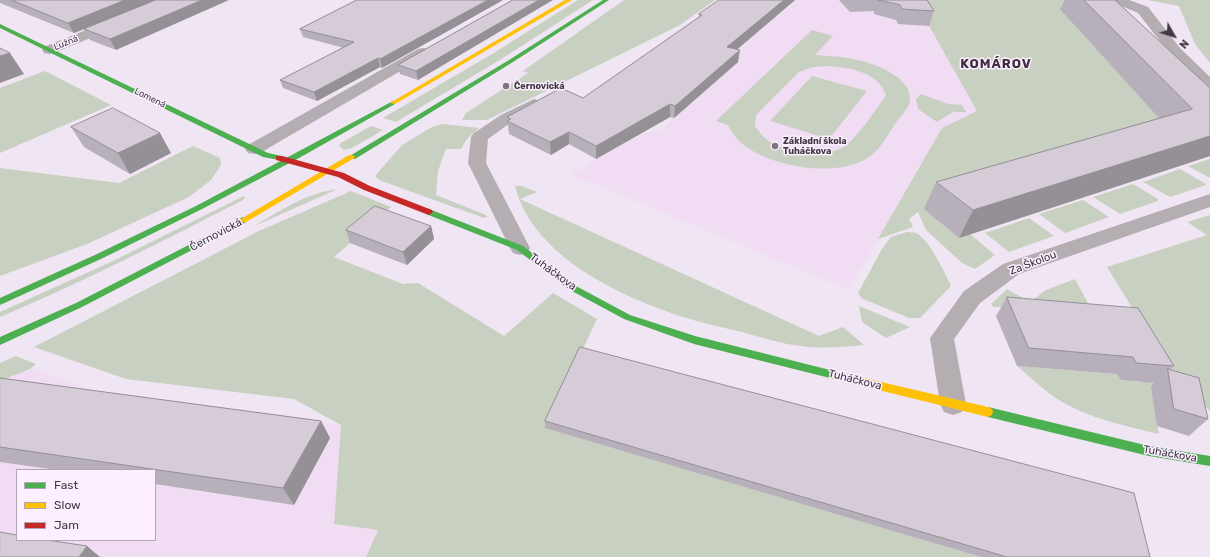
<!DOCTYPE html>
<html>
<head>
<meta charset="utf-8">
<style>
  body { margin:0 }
  #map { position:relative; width:1210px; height:557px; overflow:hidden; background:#f0e5f2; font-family:Rubik,sans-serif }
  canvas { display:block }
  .legend { position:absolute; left:16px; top:469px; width:140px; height:72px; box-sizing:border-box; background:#fcefff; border:1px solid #b1a6b3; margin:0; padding:5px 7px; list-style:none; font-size:12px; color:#413842 }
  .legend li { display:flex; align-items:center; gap:8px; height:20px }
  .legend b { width:20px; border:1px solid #b1a6b3 }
  .north { position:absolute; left:1154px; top:16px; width:40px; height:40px; -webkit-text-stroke:3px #fcefff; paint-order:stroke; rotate:129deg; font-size:11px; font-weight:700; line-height:16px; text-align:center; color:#413842 }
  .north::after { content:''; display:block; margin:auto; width:14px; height:18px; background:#413842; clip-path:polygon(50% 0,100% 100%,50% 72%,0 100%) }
</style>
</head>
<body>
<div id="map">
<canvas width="1210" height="557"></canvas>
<ul class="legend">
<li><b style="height:5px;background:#4caf50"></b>Fast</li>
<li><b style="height:5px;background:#ffc107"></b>Slow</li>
<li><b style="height:5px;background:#c62828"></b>Jam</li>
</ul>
<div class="north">N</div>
</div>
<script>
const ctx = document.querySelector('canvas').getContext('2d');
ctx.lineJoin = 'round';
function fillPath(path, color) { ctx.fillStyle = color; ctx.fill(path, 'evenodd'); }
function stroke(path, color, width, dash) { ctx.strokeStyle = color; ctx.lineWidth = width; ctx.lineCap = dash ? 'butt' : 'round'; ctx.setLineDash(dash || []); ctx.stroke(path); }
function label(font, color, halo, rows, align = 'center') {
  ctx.font = font + ' Rubik,sans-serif'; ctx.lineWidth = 3; ctx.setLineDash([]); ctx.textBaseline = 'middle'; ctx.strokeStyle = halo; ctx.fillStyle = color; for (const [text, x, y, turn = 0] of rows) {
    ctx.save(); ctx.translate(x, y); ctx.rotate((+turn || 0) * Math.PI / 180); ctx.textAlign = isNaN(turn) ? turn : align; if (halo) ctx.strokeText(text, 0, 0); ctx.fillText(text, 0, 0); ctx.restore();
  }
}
const built = new Path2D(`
  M 733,0 L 903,0 L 923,15 L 978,111 L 942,129 L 849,290 L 571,174 L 639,135 L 662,129 L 673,119 L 604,95 Z
  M 30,369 L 103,393 L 341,425 L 334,524 L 378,530 L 366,557 L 0,557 L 0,381 ZM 17,470 L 155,470 L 155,540 L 17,540 Z`);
const green = new Path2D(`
  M 578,0 L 593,0 L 503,58 L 396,122 L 383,118 L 492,54 Z
  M 624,0 L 715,0 L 680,25 L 487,120 L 462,120 L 466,113 L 528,73 L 523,71 Z
  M 912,0 L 1091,0 L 1174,135 L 925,209 L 959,238 L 970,234 L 995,255 L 975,269 L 962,263 L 926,230 L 918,212 L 909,219 L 913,227 L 878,239 L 942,128 L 977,111 L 923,15 Z
  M 1148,0 L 1210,0 L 1210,63 L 1195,44 L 1179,6 Z
  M 812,30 L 833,36 L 815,55 C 826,56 837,56 848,58 C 868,61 913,75 910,101 C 909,108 899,118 895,124 C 886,137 879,153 864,160 C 832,177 774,167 745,146 C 738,141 732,133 728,125 L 716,121 ZM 829,66 C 851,68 878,72 886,95 C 876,110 861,131 849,143 C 832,160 782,153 765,138 C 761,135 758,130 755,126 L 756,115 L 799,72 L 813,67 Z
  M 45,71 L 111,105 L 0,153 L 0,88 Z
  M 812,76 L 867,91 L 829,139 L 770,121 Z
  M 921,94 L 949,104 L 962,105 L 966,112 L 953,112 L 937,122 L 918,109 L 916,99 Z
  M 442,124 L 479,128 L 467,139 L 461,149 L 446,149 L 438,171 L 436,195 L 486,215 L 487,217 L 484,218 L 379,180 L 375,176 L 402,145 L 432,127 Z
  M 371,126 L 383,130 L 352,148 L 344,150 L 339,146 L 341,143 Z
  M 193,146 L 220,158 L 221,165 L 211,180 L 189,197 L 87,244 L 0,276 L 0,168 L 119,183 Z
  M 1210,159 L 1210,178 L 1188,166 Z
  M 1180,169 L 1206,184 L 1206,185 L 1170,197 L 1143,182 Z
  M 1133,184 L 1158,199 L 1158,201 L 1120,214 L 1093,197 Z
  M 515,186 L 522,186 L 537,192 L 520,199 L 819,336 L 843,327 L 864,345 C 843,347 821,349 801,346 C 781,344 761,337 742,332 C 722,327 702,323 683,317 C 620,296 533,257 515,186 Z
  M 338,189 L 252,227 C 280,211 306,193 338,189 Z
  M 351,191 L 391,207 L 334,257 L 403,284 L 418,283 L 504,336 L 553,293 L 597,319 L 546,428 L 981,557 L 366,557 L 378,530 L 334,524 L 341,425 L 294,399 L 126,379 L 34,347 L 259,231 Z
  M 244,196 L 245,197 L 243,200 C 163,241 83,282 0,317 L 0,312 L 113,261 Z
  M 1083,200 L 1109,217 L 1065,233 L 1039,214 Z
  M 1210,215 L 1210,411 L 1169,368 L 1107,267 L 1207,235 L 1187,222 Z
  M 1029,218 L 1054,236 L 1009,252 L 985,233 Z
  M 907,232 C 910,232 913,232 916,233 C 929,239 945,273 951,286 L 920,318 L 909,318 L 861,298 L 858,293 L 882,249 L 891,237 Z
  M 1075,279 L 1098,322 L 1010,306 L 993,307 L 991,304 L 1007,289 L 1030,302 L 1046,290 Z
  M 859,306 L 910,327 L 886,338 L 862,322 Z
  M 16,356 L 36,364 L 30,369 L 0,381 L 0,363 Z
  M 1017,366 L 1117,374 L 1121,380 L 1142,382 L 1154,378 L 1157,426 L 1159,434 C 1122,425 1082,417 1050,394 C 1038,385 1028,375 1017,366 Z`);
const street = new Path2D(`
  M 160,0 L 177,0 L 175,3 L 54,53 L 49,54 L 44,53 L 42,50 L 44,47 Z
  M 1112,0 L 1129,0 L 1148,7 L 1180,48 L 1210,77 L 1210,91 L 1205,89 L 1170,54 L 1138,13 L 1114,3 Z
  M 423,48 L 428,49 L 430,52 L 428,55 L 260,153 L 254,154 L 248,153 L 245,149 L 248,145 L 418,49 Z
  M 534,99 L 540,101 L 542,104 L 540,107 L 513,121 L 488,139 L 486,163 L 530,248 L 527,253 L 520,255 L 513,253 L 510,248 L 468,163 L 471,137 L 474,133 L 501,115 Z
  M 1210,194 L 1210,207 L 1019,274 L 980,303 L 954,339 L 966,404 L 962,412 L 953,415 L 944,412 L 940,404 L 930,338 L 964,291 L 1003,264 Z`);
const fast = new Path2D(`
  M 603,0 L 609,0 L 513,62 L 355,159 L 352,159 L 348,157 L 509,60 Z
  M 0,24 L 268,153 L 282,156 L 283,158 L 279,160 L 263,157 L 0,28 Z
  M 393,101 L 396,103 L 395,104 L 299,158 L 202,209 L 103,258 L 0,305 L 0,298 L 97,254 L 196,206 Z
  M 429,209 L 523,246 L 576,286 L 630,315 L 695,336 L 834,371 L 838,372 L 839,375 L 838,378 L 834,379 L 694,344 L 624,319 L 570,290 L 517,250 L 426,214 L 425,212 L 426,210 Z
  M 243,217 L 246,218 L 247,220 L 246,222 L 82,307 L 0,345 L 0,337 L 76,303 Z
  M 988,407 L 1149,446 L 1210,456 L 1210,466 L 1149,456 L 988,417 L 984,415 L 983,412 L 984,409 Z`);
const slow = new Path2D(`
  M 565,0 L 572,0 L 395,104 L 390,103 Z
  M 349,155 L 352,155 L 356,157 L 246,222 L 240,222 L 239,220 Z
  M 834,371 L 988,407 L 992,409 L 993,412 L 992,415 L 988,417 L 834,379 L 830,378 L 829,375 L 830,372 Z`);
const jam = new Path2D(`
  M 276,156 L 282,156 L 344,173 L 370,186 L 432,210 L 433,212 L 429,215 L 426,214 L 364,190 L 338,177 L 276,160 Z`);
const wall = new Path2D(`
  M 0,0 L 156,0 L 116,50 L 90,40 L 84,29 L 74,33 L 0,3 Z
  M 357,0 L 503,0 L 382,68 L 380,67 L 317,101 L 283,88 L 280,80 L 344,48 L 303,37 L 300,29 Z
  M 513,0 L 418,80 L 400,74 L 398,65 Z
  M 795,0 L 737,49 L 738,62 L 674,118 L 670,117 L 596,159 L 569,144 L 551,155 L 509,134 L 507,117 L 583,98 L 699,17 L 699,14 Z
  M 839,0 L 927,0 L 934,11 L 929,26 L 898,24 L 896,20 L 874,14 L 874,11 L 850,12 Z
  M 1065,0 L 1115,0 L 1210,88 L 1210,156 L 959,238 L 924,209 L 936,182 L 1159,118 L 1060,9 Z
  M 71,127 L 171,153 L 130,174 L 84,147 Z
  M 431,226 L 434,239 L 407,265 L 350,243 L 346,230 Z
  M 1007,297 L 1174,366 L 1170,370 L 1208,419 L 1189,436 L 1157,426 L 1151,387 L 1154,383 L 1121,380 L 1117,374 L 1017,366 L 996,316 Z
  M 0,378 L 321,421 L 330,438 L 294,505 L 155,484 L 155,470 L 57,470 L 0,462 Z
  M 545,421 L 1150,557 L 981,557 L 545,428 Z`);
const shadedWall = new Path2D(`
  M 125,0 L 156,0 L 74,33 L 68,23 Z
  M 202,0 L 229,0 L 116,50 L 110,39 Z
  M 488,0 L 503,0 L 382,68 L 380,59 Z
  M 539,0 L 553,0 L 418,80 L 416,71 Z
  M 784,0 L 795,0 L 726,59 L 727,47 Z
  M 740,50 L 738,62 L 674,118 L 675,106 Z
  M 10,53 L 24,74 L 0,83 L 0,56 Z
  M 378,58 L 380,67 L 317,101 L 314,92 Z
  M 670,104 L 670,117 L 596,159 L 596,146 Z
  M 569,132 L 569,144 L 551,155 L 550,142 Z
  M 160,133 L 171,153 L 130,174 L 118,153 Z
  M 1210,136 L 1210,156 L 959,238 L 973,210 Z
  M 431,226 L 434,239 L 407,265 L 403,252 Z
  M 321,421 L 330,438 L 294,505 L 283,488 Z
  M 87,546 L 100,557 L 79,557 Z`);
const building = new Path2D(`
  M 12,0 L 125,0 L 68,23 Z
  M 156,0 L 202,0 L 110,39 L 84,29 Z
  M 357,0 L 488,0 L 380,59 L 378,58 L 314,92 L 280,80 L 354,42 L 300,29 Z
  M 513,0 L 539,0 L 416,71 L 398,65 Z
  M 719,0 L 784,0 L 727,47 L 740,50 L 675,106 L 670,104 L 596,146 L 569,132 L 550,142 L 507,121 L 511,119 L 507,117 L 561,88 L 583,98 L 702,15 L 699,14 Z
  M 878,0 L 927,0 L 934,11 L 902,9 L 900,5 Z
  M 1084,0 L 1115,0 L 1210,88 L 1210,136 L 973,210 L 936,182 L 1192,109 Z
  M 0,48 L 10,53 L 0,56 Z
  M 113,108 L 160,133 L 118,153 L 71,127 Z
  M 375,206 L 431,226 L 403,252 L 346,230 Z
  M 1007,297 L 1138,308 L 1174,366 L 1136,363 L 1133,357 L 1029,348 Z
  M 580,347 L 1134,493 L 1150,557 L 1007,557 L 545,421 Z
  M 1168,369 L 1199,378 L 1208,419 L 1174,409 Z
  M 0,378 L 321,421 L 283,488 L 0,447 Z
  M 0,532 L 17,535 L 17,540 L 47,540 L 87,546 L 79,557 L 0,557 Z`);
const markers = [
  [506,86,4,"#7e7580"],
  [775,146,4,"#7e7580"]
];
const farStreetnames = [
  ["Lužná",66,43,-22],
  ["Lomená",150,98,26]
];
const farPoinames = [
  ["Černovická",514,86],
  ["Základní škola",783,141],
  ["Tuháčkova",783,151]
];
const streetNames = [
  ["Černovická",216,235,-28],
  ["Za Školou",1033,263,-21],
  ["Tuháčkova",553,272,36],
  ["Tuháčkova",855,380,14],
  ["Tuháčkova",1170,454,10]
];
const farDistrictnames = [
  ["KOMÁROV",996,64]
];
fillPath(built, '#f0ddf4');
fillPath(green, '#c8d0c1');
fillPath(street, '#b4adb1');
fillPath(fast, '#4caf50');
fillPath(slow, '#ffc107');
fillPath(jam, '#c62828');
fillPath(wall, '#b7afb9');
fillPath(shadedWall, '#958f96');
fillPath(building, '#d5ccd7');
stroke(building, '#958f96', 1);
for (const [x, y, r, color] of markers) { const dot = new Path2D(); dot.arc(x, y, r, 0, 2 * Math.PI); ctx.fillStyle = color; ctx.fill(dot); stroke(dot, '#fcefff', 1.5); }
label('9px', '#413842', '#fcefff', farStreetnames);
label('bold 9px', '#413842', '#fcefff', farPoinames, 'left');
label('11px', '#413842', '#fcefff', streetNames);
ctx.letterSpacing = '1px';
label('bold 13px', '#402f43', '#fcefff', farDistrictnames);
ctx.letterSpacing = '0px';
</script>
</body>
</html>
